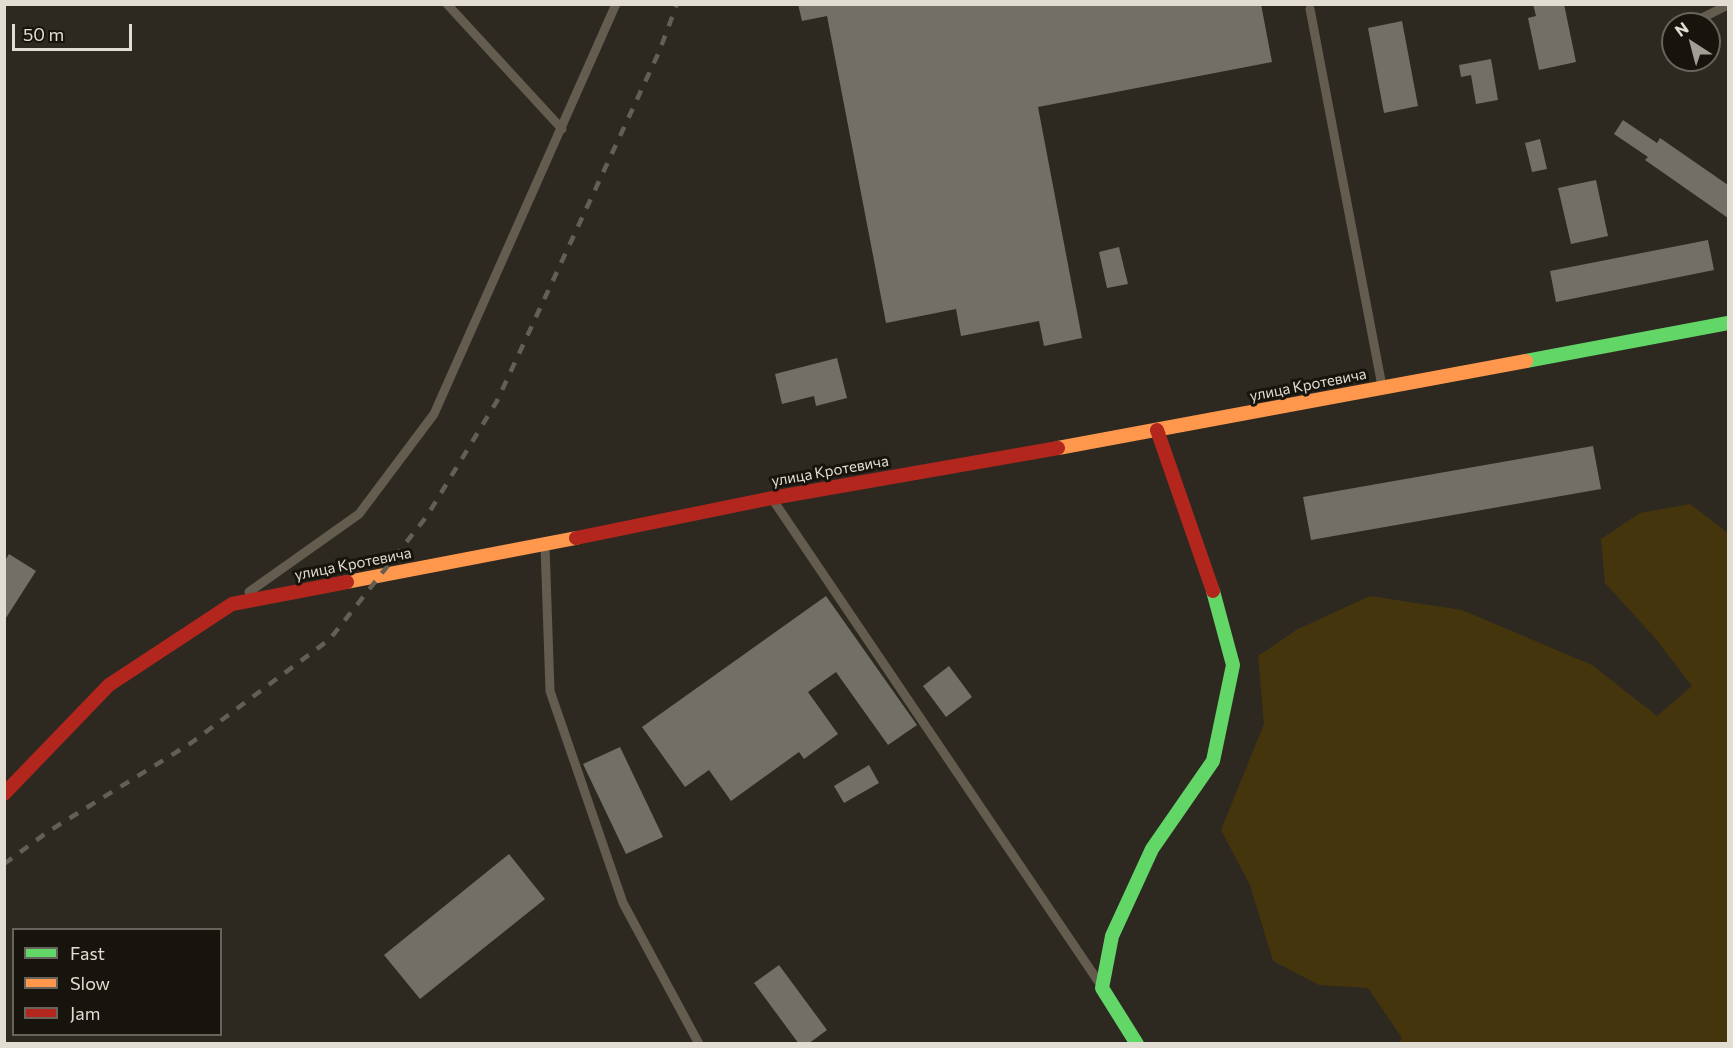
<!DOCTYPE html>
<html>
<head>
<meta charset="utf-8">
<style>
  body { margin:0 }
  #map { position:relative; width:1733px; height:1048px; overflow:hidden; background:#2d2921; font-family:Commissioner,sans-serif }
  canvas { display:block }
  .frame { position:absolute; inset:0; border:6px solid #e1ddd3; pointer-events:none }
  .legend { position:absolute; left:12px; top:928px; width:210px; height:108px; box-sizing:border-box; background:#17140d; border:2px solid #68645c; margin:0; padding:8px 10px; list-style:none; font-size:18px; color:#e1ddd3 }
  .legend li { display:flex; align-items:center; gap:12px; height:30px }
  .legend b { width:30px; border:2px solid #68645c }
  .north { position:absolute; left:1661px; top:12px; width:60px; height:60px; box-sizing:border-box; background:#17140d; border:2px solid #68645c; border-radius:50%; rotate:324deg; font-size:16px; font-weight:700; line-height:24px; text-align:center; color:#e1ddd3 }
  .north::after { content:''; display:block; margin:auto; width:21px; height:27px; background:#a29e95; clip-path:polygon(50% 0,100% 100%,50% 72%,0 100%) }
  .scale { position:absolute; left:12px; top:24px; width:120px; height:27px; box-sizing:border-box; border:3px solid #e1ddd3; border-top:0; padding-left:8px; font-size:18px; line-height:21px; white-space:nowrap; color:#e1ddd3; -webkit-text-stroke:4px #17140d; paint-order:stroke }
</style>
</head>
<body>
<div id="map">
<canvas width="1733" height="1048"></canvas>
<div class="frame"></div>
<ul class="legend">
<li><b style="height:8px;background:#63d668"></b>Fast</li>
<li><b style="height:8px;background:#ff974d"></b>Slow</li>
<li><b style="height:8px;background:#b3261e"></b>Jam</li>
</ul>
<div class="north">N</div>
<div class="scale">50 m</div>
</div>
<script>
const ctx = document.querySelector('canvas').getContext('2d');
ctx.lineJoin = 'round';
function fillPath(path, color) { ctx.fillStyle = color; ctx.fill(path, 'evenodd'); }
function stroke(path, color, width, dash) { ctx.strokeStyle = color; ctx.lineWidth = width; ctx.lineCap = dash ? 'butt' : 'round'; ctx.setLineDash(dash || []); ctx.stroke(path); }
function label(font, color, halo, rows, align = 'center') {
  ctx.font = font + ' Commissioner,sans-serif'; ctx.lineWidth = 6; ctx.setLineDash([]); ctx.textBaseline = 'middle'; ctx.strokeStyle = halo; ctx.fillStyle = color; for (const [text, x, y, turn = 0] of rows) {
    ctx.save(); ctx.translate(x, y); ctx.rotate((+turn || 0) * Math.PI / 180); ctx.textAlign = isNaN(turn) ? turn : align; if (halo) ctx.strokeText(text, 0, 0); ctx.fillText(text, 0, 0); ctx.restore();
  }
}
const green = new Path2D(`
  M 1690,504 L 1728,533 L 1728,1043 L 1398,1043 L 1402,1038 L 1368,988 L 1319,985 L 1273,961 L 1250,885 L 1221,830 L 1264,724 L 1258,656 L 1298,629 L 1370,596 L 1462,610 L 1592,665 L 1657,716 L 1692,686 L 1655,638 L 1605,583 L 1601,539 L 1640,513 Z`);
const building = new Path2D(`
  M 798,4 L 1261,4 L 1272,62 L 1038,107 L 1082,338 L 1044,346 L 1039,321 L 961,336 L 956,309 L 886,323 L 827,16 L 802,21 Z
  M 1533,4 L 1564,4 L 1576,62 L 1539,70 L 1528,18 L 1536,16 Z
  M 1402,21 L 1418,106 L 1384,113 L 1368,28 Z
  M 1491,59 L 1498,100 L 1476,104 L 1471,75 L 1461,77 L 1459,65 Z
  M 1623,120 L 1657,143 L 1660,138 L 1728,185 L 1728,218 L 1645,160 L 1648,157 L 1614,134 Z
  M 1540,139 L 1547,169 L 1532,172 L 1525,143 Z
  M 1596,180 L 1608,236 L 1571,244 L 1558,188 Z
  M 1708,240 L 1714,270 L 1556,302 L 1550,271 Z
  M 1119,247 L 1128,284 L 1107,288 L 1099,252 Z
  M 837,358 L 847,398 L 816,406 L 814,396 L 782,404 L 775,374 Z
  M 1593,446 L 1601,489 L 1311,540 L 1303,497 Z
  M 9,554 L 36,571 L 4,621 L 4,562 Z
  M 826,596 L 917,725 L 888,745 L 836,672 L 808,692 L 838,734 L 804,759 L 799,752 L 731,801 L 709,770 L 685,787 L 642,727 Z
  M 949,666 L 972,697 L 946,717 L 923,686 Z
  M 620,747 L 663,837 L 626,854 L 583,764 Z
  M 869,765 L 879,783 L 844,803 L 834,786 Z
  M 509,854 L 545,899 L 420,999 L 384,955 Z
  M 779,965 L 827,1030 L 808,1044 L 799,1044 L 754,983 Z`);
const lane = new Path2D(`
  M 447,4 L 562,129
  M 1310,9 L 1382,386
  M 1690,24 L 1728,5
  M 773,500 L 1098,981
  M 545,546 L 550,691 L 623,903 L 699,1044
  M 249,592 L 359,514 L 434,414 L 616,4`);
const fast = new Path2D(`
  M 1526,361 L 1728,323
  M 1137,1044 L 1102,988 L 1112,936 L 1152,849 L 1213,761 L 1233,665 L 1213,591`);
const slow = new Path2D(`
  M 1058,448 L 1526,361
  M 347,582 L 576,538`);
const jam = new Path2D(`
  M 1157,430 L 1213,591
  M 576,538 L 772,498 L 1058,448
  M 4,794 L 109,685 L 232,604 L 347,582`);
const rail = new Path2D(`
  M 4,864 L 49,831 L 191,743 L 330,639 L 427,516 L 497,401 L 659,52 L 677,4`);
const streetNames = [
  ["улица Кротевича",1308,385,-11],
  ["улица Кротевича",830,471,-10],
  ["улица Кротевича",353,564,-11]
];
fillPath(green, '#45350d');
fillPath(building, '#726f67');
stroke(lane, '#635c4f', 9);
stroke(fast, '#63d668', 14);
stroke(slow, '#ff974d', 14);
stroke(jam, '#b3261e', 14);
stroke(rail, '#635f55', 4.5, [10, 10]);
label('15px', '#e1ddd3', '#17140d', streetNames);
</script>
</body>
</html>
